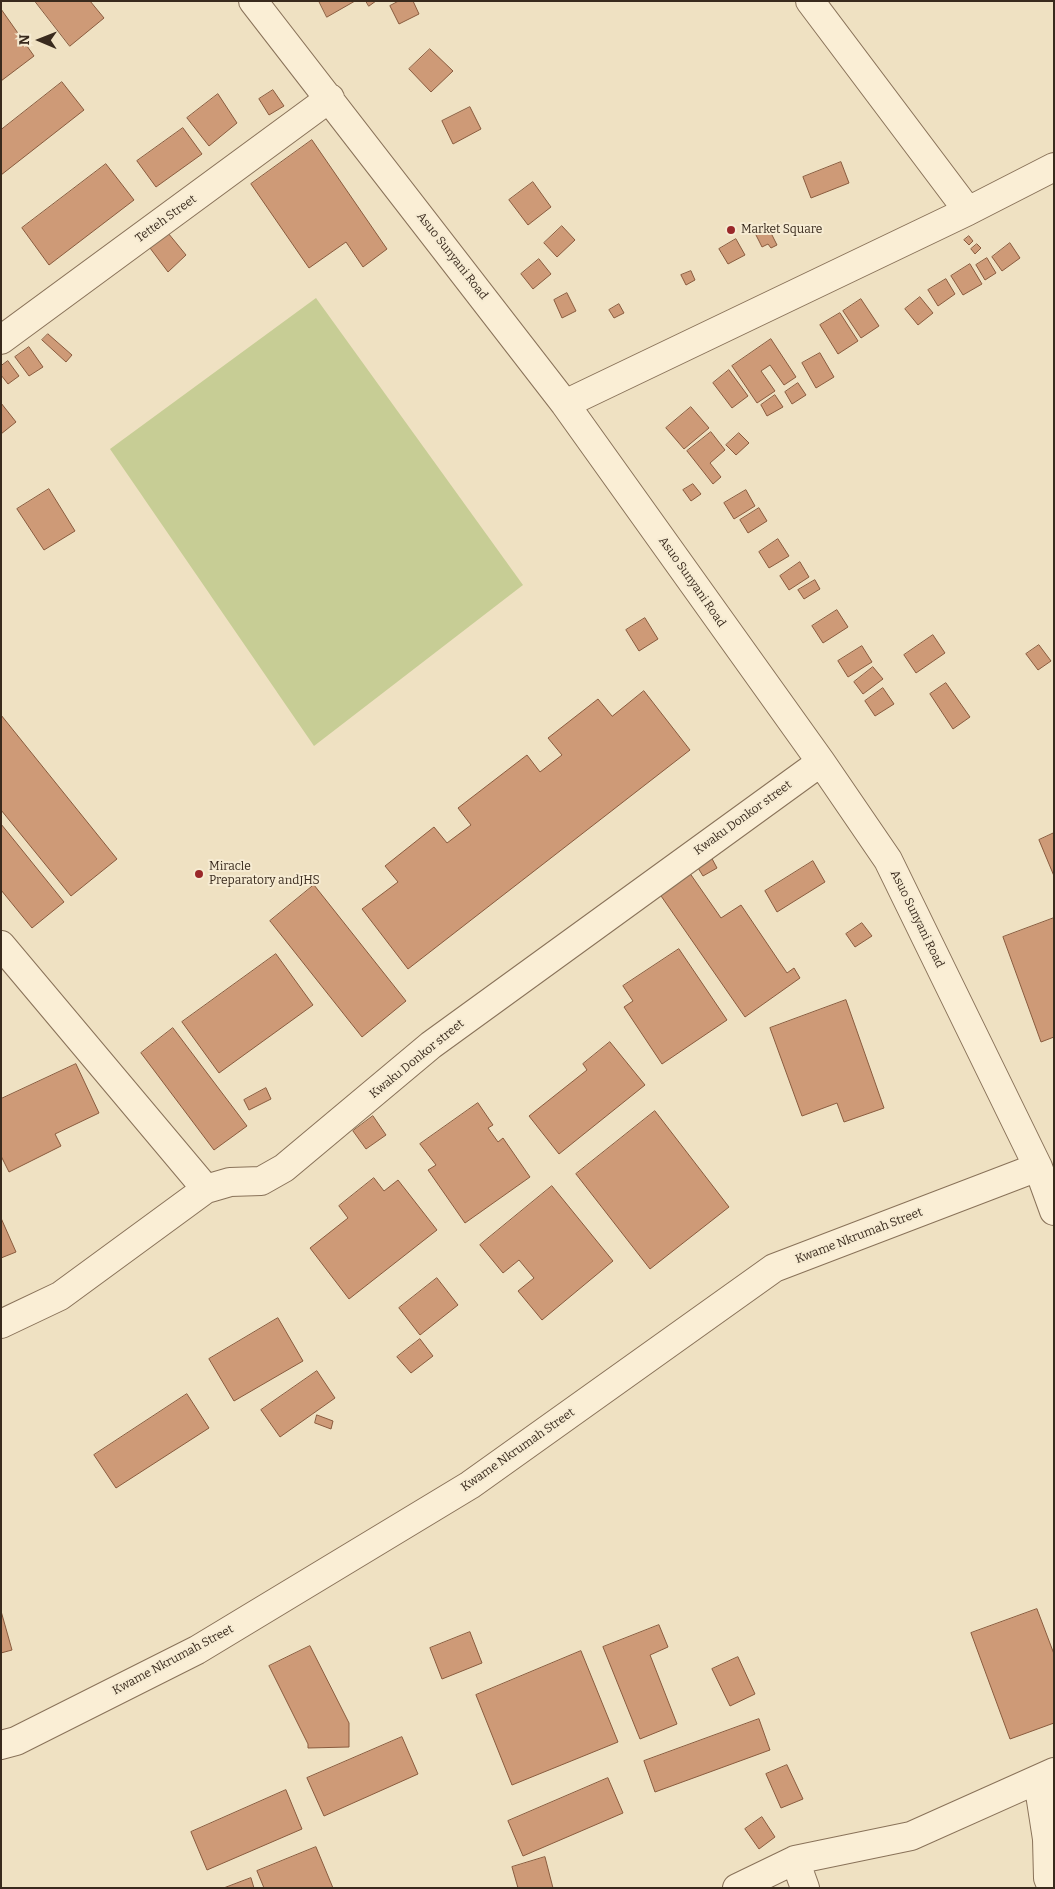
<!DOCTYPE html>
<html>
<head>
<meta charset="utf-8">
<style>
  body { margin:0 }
  #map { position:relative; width:1055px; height:1889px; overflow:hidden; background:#efe1c2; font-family:Bitter,serif }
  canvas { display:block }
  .frame { position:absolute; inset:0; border:2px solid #392a1d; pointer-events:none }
  .north { position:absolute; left:15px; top:15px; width:50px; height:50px; -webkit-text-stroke:4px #f6ebd2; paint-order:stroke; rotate:271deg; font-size:14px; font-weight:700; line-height:20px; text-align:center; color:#392a1d }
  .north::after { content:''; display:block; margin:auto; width:18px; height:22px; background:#392a1d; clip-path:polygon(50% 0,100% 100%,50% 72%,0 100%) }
</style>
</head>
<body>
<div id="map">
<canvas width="1055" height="1889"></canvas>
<div class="frame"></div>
<div class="north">N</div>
</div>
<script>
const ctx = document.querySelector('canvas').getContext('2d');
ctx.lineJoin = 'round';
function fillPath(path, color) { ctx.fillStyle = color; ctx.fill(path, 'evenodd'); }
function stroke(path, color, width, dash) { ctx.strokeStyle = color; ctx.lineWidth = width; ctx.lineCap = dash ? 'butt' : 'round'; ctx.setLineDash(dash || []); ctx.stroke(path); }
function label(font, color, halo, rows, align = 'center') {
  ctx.font = font + ' Bitter,serif'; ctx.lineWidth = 4; ctx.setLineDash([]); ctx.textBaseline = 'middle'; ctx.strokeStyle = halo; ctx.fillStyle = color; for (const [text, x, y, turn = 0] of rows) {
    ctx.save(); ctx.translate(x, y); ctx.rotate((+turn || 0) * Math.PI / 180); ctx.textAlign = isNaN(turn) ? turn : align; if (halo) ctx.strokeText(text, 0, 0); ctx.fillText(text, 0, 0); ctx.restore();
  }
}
const green = new Path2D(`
  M 316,298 L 523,585 L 314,746 L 110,449 Z`);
const building = new Path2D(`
  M 35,1 L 90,1 L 104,18 L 70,46 Z
  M 319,1 L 355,1 L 327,17 Z
  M 366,1 L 376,1 L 369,6 Z
  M 399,1 L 413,1 L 419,14 L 399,24 L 390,6 Z
  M 1,9 L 34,56 L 1,81 Z
  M 430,49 L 453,71 L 431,92 L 409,69 Z
  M 62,82 L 84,110 L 1,175 L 1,130 Z
  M 273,90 L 284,106 L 269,115 L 259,99 Z
  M 218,94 L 237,123 L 209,146 L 187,118 Z
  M 470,107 L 481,129 L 453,144 L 442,121 Z
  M 183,128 L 202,154 L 156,187 L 137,161 Z
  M 312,140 L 387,249 L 363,267 L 346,242 L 309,268 L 251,184 Z
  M 841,162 L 849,183 L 811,198 L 803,177 Z
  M 106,164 L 134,200 L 49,265 L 22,228 Z
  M 533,182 L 551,207 L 528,225 L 509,200 Z
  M 562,226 L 575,240 L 557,257 L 544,243 Z
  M 768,227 L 777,245 L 771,248 L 768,244 L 762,247 L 755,233 Z
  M 168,233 L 186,255 L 168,272 L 150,248 Z
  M 969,236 L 973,241 L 969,245 L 964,240 Z
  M 736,239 L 745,255 L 728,264 L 719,249 Z
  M 1010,243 L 1020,258 L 1002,271 L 992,257 Z
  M 977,244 L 981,248 L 975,254 L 971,249 Z
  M 987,258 L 996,273 L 985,280 L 976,265 Z
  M 539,259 L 551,274 L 533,289 L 521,274 Z
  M 970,264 L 982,284 L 963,295 L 951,276 Z
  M 691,271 L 695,280 L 686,285 L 681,275 Z
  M 946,279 L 955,294 L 938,306 L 928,290 Z
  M 567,293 L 576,311 L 562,318 L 554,300 Z
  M 920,297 L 933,313 L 918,325 L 905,309 Z
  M 861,299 L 879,326 L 861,338 L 843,311 Z
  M 619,304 L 624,313 L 614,318 L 609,310 Z
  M 840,313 L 858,341 L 838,354 L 820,325 Z
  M 48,334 L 72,355 L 66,362 L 42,340 Z
  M 771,339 L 796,377 L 784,385 L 770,365 L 761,371 L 775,391 L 757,403 L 732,366 Z
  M 29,347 L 43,367 L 29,376 L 15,357 Z
  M 820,353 L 834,377 L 816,388 L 802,363 Z
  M 8,361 L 19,376 L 8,384 L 1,375 L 1,366 Z
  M 729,370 L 748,396 L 732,408 L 713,383 Z
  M 798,383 L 806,395 L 792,404 L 785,392 Z
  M 775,395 L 783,407 L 767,416 L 761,405 Z
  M 1,403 L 16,422 L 1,434 Z
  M 691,407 L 709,428 L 684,449 L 666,428 Z
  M 711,432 L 725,450 L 710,463 L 721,477 L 713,484 L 687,451 Z
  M 739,433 L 749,443 L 736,455 L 726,445 Z
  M 693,484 L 701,494 L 691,501 L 683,490 Z
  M 49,489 L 75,531 L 44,550 L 17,509 Z
  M 746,490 L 755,506 L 734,519 L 724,503 Z
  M 759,508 L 767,521 L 748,533 L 740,520 Z
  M 778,539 L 789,556 L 769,568 L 759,552 Z
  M 800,562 L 809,577 L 789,590 L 780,576 Z
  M 815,580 L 820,589 L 804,599 L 798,590 Z
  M 837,610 L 848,627 L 823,643 L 812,626 Z
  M 645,618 L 658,639 L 639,651 L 626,630 Z
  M 933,635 L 945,653 L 916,673 L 904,655 Z
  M 1039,645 L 1051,661 L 1038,670 L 1026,654 Z
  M 862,646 L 872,662 L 848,677 L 838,661 Z
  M 873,667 L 883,679 L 863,694 L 854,682 Z
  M 946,683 L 970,717 L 953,729 L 930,694 Z
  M 883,688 L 894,704 L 875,716 L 865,701 Z
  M 644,691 L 690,750 L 408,969 L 362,909 L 398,882 L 385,866 L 434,827 L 447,843 L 471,825 L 458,808 L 527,755 L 540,772 L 562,755 L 548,738 L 598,699 L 612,716 Z
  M 1,715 L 117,859 L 71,896 L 1,810 Z
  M 1,824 L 64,902 L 32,928 L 1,890 Z
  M 1054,833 L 1054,876 L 1039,840 Z
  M 710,855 L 717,868 L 703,876 L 695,863 Z
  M 813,861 L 825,882 L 777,912 L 765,891 Z
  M 689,872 L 721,918 L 741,905 L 787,973 L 794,968 L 800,978 L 745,1017 L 659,893 Z
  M 314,885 L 406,1001 L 362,1037 L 270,921 Z
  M 1054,918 L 1054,1037 L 1041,1042 L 1003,937 Z
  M 862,923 L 872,936 L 855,947 L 846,934 Z
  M 679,949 L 727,1020 L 662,1064 L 624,1007 L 633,1001 L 623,986 Z
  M 276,954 L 313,1005 L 219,1073 L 182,1022 Z
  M 846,1000 L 884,1108 L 844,1122 L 837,1103 L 802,1116 L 770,1028 Z
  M 173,1028 L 247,1126 L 214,1150 L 141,1053 Z
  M 610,1042 L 645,1085 L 559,1154 L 529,1116 L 587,1070 L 583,1064 Z
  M 76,1064 L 99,1113 L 55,1134 L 61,1146 L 9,1172 L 1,1156 L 1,1099 Z
  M 266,1088 L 271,1099 L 249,1110 L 244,1100 Z
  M 478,1103 L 493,1125 L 488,1128 L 498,1142 L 503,1138 L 530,1177 L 465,1223 L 428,1170 L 436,1165 L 420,1144 Z
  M 655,1111 L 729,1207 L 650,1269 L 576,1174 Z
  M 373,1116 L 386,1135 L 366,1149 L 353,1131 Z
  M 374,1178 L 384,1191 L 398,1180 L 437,1230 L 349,1299 L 310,1248 L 348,1218 L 339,1206 Z
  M 552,1186 L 613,1261 L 542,1320 L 518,1291 L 534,1278 L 519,1260 L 503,1273 L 480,1245 Z
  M 1,1218 L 16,1252 L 1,1258 Z
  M 437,1278 L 458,1305 L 420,1335 L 399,1308 Z
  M 278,1318 L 303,1361 L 234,1401 L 209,1359 Z
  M 420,1339 L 433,1356 L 411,1373 L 397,1357 Z
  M 317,1371 L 335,1398 L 280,1437 L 261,1410 Z
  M 187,1394 L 209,1428 L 116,1488 L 94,1455 Z
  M 317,1415 L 333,1421 L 331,1429 L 315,1423 Z
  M 1037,1609 L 1054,1654 L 1054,1723 L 1010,1739 L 971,1633 Z
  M 1,1611 L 12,1650 L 1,1653 Z
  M 659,1625 L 668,1647 L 650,1655 L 677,1724 L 640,1739 L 603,1647 Z
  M 470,1632 L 482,1663 L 442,1679 L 430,1648 Z
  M 310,1646 L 349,1723 L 349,1747 L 308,1748 L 308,1744 L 269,1666 Z
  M 581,1651 L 618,1742 L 512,1785 L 476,1695 Z
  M 738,1657 L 755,1694 L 730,1706 L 712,1669 Z
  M 759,1719 L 770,1750 L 655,1792 L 644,1761 Z
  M 402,1737 L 418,1774 L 324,1816 L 307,1778 Z
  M 787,1765 L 803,1799 L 781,1808 L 766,1774 Z
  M 608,1778 L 623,1813 L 523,1856 L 508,1821 Z
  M 286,1790 L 302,1829 L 207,1870 L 191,1832 Z
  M 762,1817 L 775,1837 L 759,1849 L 745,1829 Z
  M 316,1847 L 333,1888 L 264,1888 L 257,1871 Z
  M 545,1857 L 553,1888 L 518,1888 L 512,1867 Z
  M 251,1878 L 254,1888 L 224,1888 Z`);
const minor = new Path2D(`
  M 253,1 L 565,404 L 821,762 L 888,860 L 1038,1167 L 1054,1211
  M 810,1 L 968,211
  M 1,340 L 330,98
  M 565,404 L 968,211 L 1054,167
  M 1,945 L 206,1189
  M 1,1324 L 60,1296 L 206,1189 L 230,1182 L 261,1181 L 284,1168 L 431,1045 L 821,762
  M 1,1745 L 16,1741 L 197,1650 L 470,1485 L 774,1268 L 1038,1167
  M 1038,1781 L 1047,1839 L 1048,1878 L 1052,1888
  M 795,1860 L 805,1888
  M 737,1888 L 795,1860 L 911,1836 L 1054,1772`);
const markers = [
  [731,230,5,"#9a2729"],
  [199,874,5,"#9a2729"]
];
const streetNames = [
  ["Tetteh Street",166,219,-36],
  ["Asuo Sunyani Road",452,256,52],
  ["Asuo Sunyani Road",692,582,55],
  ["Kwaku Donkor street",743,818,-36],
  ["Asuo Sunyani Road",917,919,64],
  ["Kwaku Donkor street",417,1059,-39],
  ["Kwame Nkrumah Street",859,1236,-21],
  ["Kwame Nkrumah Street",518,1450,-35],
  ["Kwame Nkrumah Street",173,1660,-28]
];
const poiNames = [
  ["Market Square",741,230],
  ["Miracle",209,867],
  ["Preparatory andJHS",209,881]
];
fillPath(green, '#c7cd95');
fillPath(building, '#ce9a77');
stroke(building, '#895b3e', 1);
stroke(minor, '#897259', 30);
stroke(minor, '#faeed5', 28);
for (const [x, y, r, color] of markers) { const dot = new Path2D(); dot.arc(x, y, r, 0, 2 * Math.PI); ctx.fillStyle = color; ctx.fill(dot); stroke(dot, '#f6ebd2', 2); }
label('12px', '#392a1d', '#f6ebd2', streetNames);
label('12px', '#392a1d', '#f6ebd2', poiNames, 'left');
</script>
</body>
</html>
